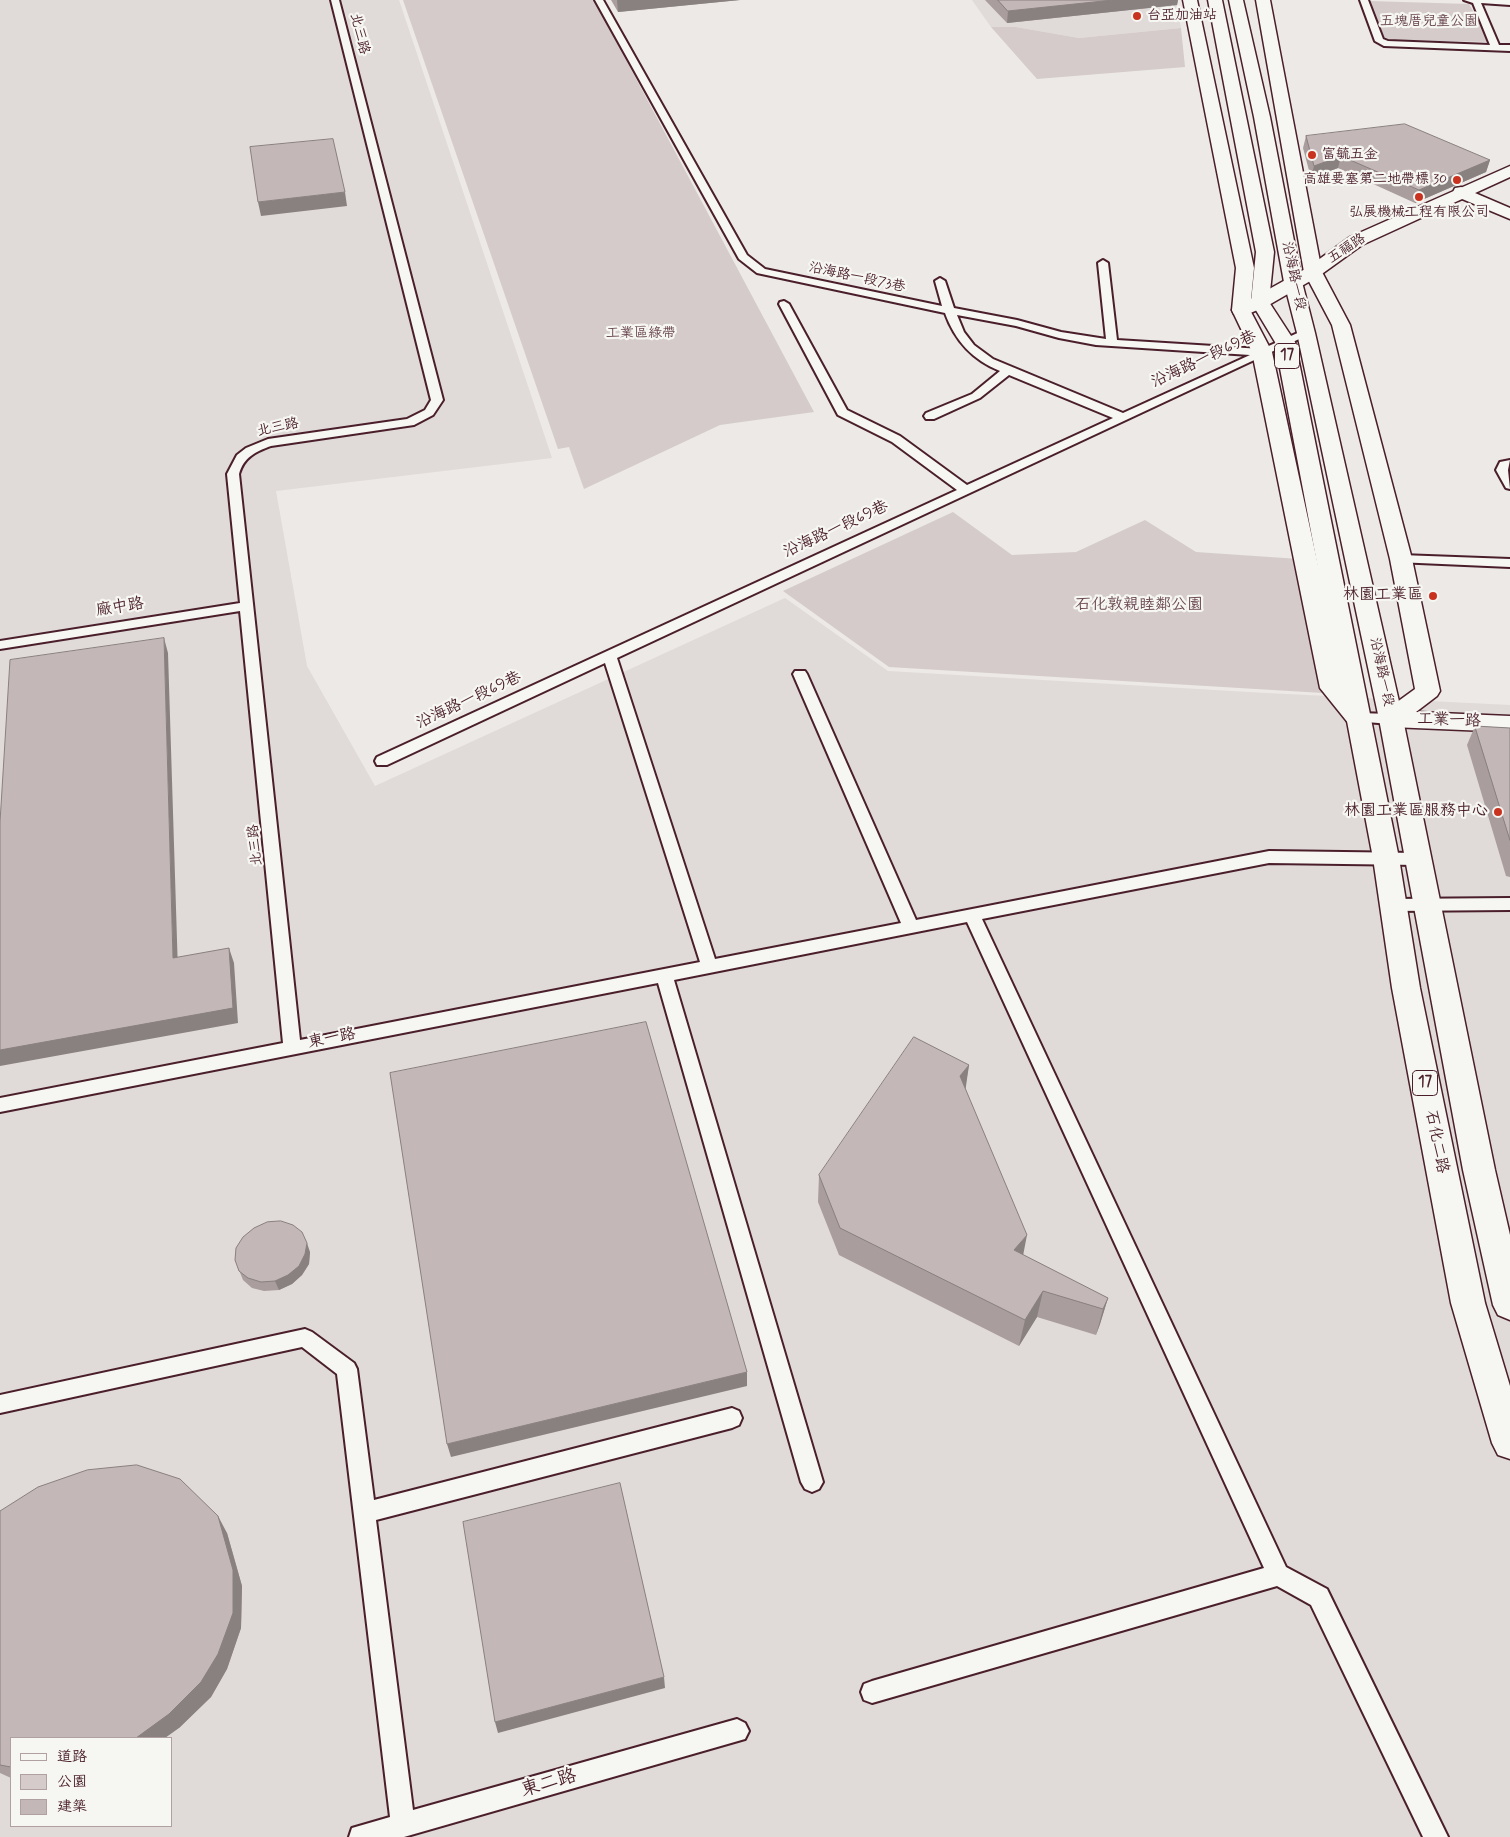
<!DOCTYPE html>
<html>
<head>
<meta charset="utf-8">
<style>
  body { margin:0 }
  #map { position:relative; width:1510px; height:1837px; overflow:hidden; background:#ece9e6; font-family:Mynerve,"LXGW WenKai TC",sans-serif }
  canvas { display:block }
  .legend { position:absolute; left:10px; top:1737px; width:162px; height:90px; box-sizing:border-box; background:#f6f6f2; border:1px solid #b1a0a2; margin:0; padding:6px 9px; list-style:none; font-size:15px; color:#4a1f2b }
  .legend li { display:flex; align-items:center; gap:10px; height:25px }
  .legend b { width:25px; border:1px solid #b1a0a2 }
</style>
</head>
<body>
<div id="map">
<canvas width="1510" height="1837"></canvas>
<ul class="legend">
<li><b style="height:6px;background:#f6f6f2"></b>道路</li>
<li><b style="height:14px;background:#d4cbca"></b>公園</li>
<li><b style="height:14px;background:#c4b7b7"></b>建築</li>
</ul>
</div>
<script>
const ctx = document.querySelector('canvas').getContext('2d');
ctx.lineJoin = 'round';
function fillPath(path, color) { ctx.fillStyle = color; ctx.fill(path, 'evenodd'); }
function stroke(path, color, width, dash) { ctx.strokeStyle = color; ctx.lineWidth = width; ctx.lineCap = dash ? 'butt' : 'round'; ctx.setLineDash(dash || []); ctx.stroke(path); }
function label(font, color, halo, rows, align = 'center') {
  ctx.font = font + ' Mynerve,"LXGW WenKai TC",sans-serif'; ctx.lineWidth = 4.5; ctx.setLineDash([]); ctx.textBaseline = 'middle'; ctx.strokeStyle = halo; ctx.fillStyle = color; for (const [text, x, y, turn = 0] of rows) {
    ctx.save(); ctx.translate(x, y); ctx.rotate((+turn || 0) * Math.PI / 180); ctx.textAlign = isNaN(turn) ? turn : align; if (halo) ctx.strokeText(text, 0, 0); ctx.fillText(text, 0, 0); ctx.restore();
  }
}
const built = new Path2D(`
  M 0,0 L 399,0 L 552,458 L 276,491 L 307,666 L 375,786 L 785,598 L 888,671 L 1266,693 L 1510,705 L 1510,1837 L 0,1837 ZM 11,1738 L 171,1738 L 171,1826 L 11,1826 Z
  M 972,0 L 1176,0 L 1181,28 L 1079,38 L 1016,27 L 991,27 Z`);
const green = new Path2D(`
  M 403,0 L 594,0 L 814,412 L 720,425 L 584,489 L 569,447 L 558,449 Z
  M 1369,1 L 1469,4 L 1491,42 L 1385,40 Z
  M 991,27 L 1016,27 L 1079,38 L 1181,28 L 1185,67 L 1037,79 Z
  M 953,512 L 1012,555 L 1076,552 L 1145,520 L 1196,552 L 1299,559 L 1323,693 L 889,667 L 783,591 Z`);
const service = new Path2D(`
  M 331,0 L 339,0 L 443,400 L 433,415 L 414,425 L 271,446 C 255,452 244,457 239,474 L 300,1040 L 700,962 L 605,663 L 387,765 L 377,765 L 375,761 L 377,757 L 957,490 L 892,442 L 838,415 L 779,304 L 780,302 L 784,301 L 789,304 L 847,410 L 900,436 L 967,485 L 1113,418 L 1009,375 L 980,398 L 934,419 L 926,419 L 924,416 L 926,413 L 972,394 L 1000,371 C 973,360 955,341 945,313 L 757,273 L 739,259 L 595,0 L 603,0 L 747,255 L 765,269 L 942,306 L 935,281 L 940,278 L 945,281 L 954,308 L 1017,320 L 1061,332 L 1106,339 L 1098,263 L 1103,260 L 1108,263 L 1117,340 L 1262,349 L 1302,331 L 1306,330 L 1312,333 L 617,658 L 715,959 L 901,923 L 793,674 L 795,671 L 805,671 L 807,674 L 916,920 L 1269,851 L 1418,853 L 1424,855 L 1426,859 L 1424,863 L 1418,865 L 1269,863 L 982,919 L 1286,1567 L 1327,1589 L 1448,1837 L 1423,1837 L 1311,1605 L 1277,1586 L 872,1703 L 864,1700 L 861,1692 L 864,1684 L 872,1681 L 1264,1568 L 967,922 L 674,980 L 823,1482 L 819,1489 L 812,1492 L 805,1489 L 801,1482 L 658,983 L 0,1112 L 0,1098 L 283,1043 L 240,611 L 0,649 L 0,641 L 240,603 L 227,474 L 237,455 L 246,448 L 268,439 L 407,419 L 425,410 L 431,400 ZM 957,315 L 1016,326 L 1059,338 L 1096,345 L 1250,355 L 1123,413 L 993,359 L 974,345 L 964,332 Z
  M 1360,0 L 1368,0 L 1383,39 L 1388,41 L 1490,45 L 1473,3 L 1464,0 L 1510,0 L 1510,5 L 1481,3 L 1499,45 L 1510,45 L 1510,51 L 1384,46 L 1375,41 Z
  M 1510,460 L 1508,470 L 1510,489 L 1506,488 L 1496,470 L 1500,462 Z
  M 1401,555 L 1510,559 L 1510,567 L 1396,562 L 1394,559 L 1396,556 Z
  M 1358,713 L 1391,714 L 1396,716 L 1398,719 L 1396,722 L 1391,724 L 1353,721 L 1351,718 L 1353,715 Z
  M 1510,898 L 1510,910 L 1393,911 L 1387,909 L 1385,905 L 1387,901 L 1393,899 Z
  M 305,1329 L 312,1332 L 354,1363 L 357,1369 L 374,1500 L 732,1408 L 739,1411 L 742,1418 L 739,1425 L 732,1428 L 376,1520 L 413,1810 L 737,1719 L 745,1723 L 749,1731 L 745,1739 L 404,1837 L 349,1837 L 352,1828 L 390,1817 L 337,1374 L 302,1347 L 0,1413 L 0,1395 Z`);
const minor = new Path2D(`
  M 1183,0 L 1197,0 L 1254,268 L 1250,310 L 1272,352 L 1344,686 L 1370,718 L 1367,724 L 1358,726 L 1349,724 L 1320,688 L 1252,352 L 1232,310 L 1236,268 Z
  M 1256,0 L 1270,0 L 1322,272 L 1350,325 L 1412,559 L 1440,691 L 1437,696 L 1416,712 L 1510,716 L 1510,732 L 1391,727 L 1382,725 L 1379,719 L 1382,713 L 1415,689 L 1390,559 L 1332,325 L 1304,272 Z
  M 1461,187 L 1510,208 L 1510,219 L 1455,196 L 1453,192 L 1455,188 Z`);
const tertiary = new Path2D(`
  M 1510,166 L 1510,177 L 1362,245 L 1319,276 L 1267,306 L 1248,314 L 1241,316 L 1234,314 L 1232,310 L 1234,306 L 1253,298 L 1307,268 L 1350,237 Z`);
const primary = new Path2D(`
  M 1208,0 L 1222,0 L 1274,252 L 1269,302 L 1295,342 L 1399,858 L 1420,988 L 1485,1303 L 1510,1386 L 1510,1459 L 1498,1455 L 1492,1443 L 1451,1303 L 1392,988 L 1373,858 L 1275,342 L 1251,302 L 1256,252 Z
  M 1229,0 L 1243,0 L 1270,117 L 1302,282 L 1315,333 L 1403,719 L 1495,1170 L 1510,1235 L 1510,1320 L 1498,1315 L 1493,1305 L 1463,1170 L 1379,719 L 1297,333 L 1284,282 L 1254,117 Z`);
const wall = new Path2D(`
  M 611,0 L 740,0 L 618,12 Z
  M 985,0 L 1178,0 L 1177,5 L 1007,23 Z
  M 1306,136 L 1490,160 L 1486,172 L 1415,203 L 1338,168 L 1311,178 L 1303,148 Z
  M 1475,726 L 1510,728 L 1510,877 L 1506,876 L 1467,745 Z
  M 969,1065 L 965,1088 L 1023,1255 L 1108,1298 L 1100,1324 L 1096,1335 L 1037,1317 L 1019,1346 L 839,1255 L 818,1202 L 819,1175 Z
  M 310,1252 L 309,1264 L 302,1275 L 292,1284 L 279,1290 L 264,1291 L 252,1288 L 243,1280 L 235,1260 Z
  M 0,1511 L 227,1533 L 242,1586 L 241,1628 L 227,1669 L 211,1697 L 179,1728 L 11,1738 L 11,1778 L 0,1773 Z`);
const shadedWall = new Path2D(`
  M 617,0 L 740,0 L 618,12 Z
  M 1113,0 L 1178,0 L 1177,5 L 1007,23 L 1008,11 Z
  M 1341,156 L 1338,168 L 1311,178 L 1314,166 Z
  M 1490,160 L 1486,172 L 1415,203 L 1419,190 Z
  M 345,192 L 347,206 L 261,216 L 258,202 Z
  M 164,638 L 168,653 L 178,972 L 173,958 Z
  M 229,948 L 234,963 L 238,1023 L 0,1066 L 0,1050 Z
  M 969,1065 L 965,1093 L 960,1076 Z
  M 1027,1235 L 1022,1261 L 1014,1250 Z
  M 307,1243 L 310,1252 L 309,1264 L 302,1275 L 292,1284 L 279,1290 L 275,1281 Z
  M 1043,1291 L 1037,1317 L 1019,1346 L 1025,1320 Z
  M 1108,1298 L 1100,1324 L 1096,1335 L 1103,1309 Z
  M 747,1372 L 747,1386 L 451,1457 L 447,1444 Z
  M 218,1516 L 227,1533 L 242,1586 L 241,1628 L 227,1669 L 211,1697 L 179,1728 L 165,1738 L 136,1738 Z
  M 664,1677 L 665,1688 L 498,1733 L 495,1722 Z`);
const building = new Path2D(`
  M 998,0 L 1113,0 L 1008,11 Z
  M 1405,124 L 1490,160 L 1419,190 L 1341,156 L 1314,166 L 1306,136 Z
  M 333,139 L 345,192 L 258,202 L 250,147 Z
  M 164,638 L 173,958 L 229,948 L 233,1008 L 0,1050 L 0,822 L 10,660 Z
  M 1475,726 L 1510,728 L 1510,840 Z
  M 646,1022 L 747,1372 L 447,1444 L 390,1073 Z
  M 914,1037 L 969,1065 L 960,1076 L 1027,1235 L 1014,1250 L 1108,1298 L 1103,1309 L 1043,1291 L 1025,1320 L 840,1228 L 819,1175 Z
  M 281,1221 L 293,1225 L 302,1232 L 307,1243 L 305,1254 L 299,1266 L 288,1275 L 275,1281 L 261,1282 L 248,1278 L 239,1271 L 235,1260 L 236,1248 L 243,1237 L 254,1228 L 267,1222 Z
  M 137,1465 L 180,1479 L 218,1516 L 233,1570 L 233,1613 L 218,1654 L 201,1682 L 169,1714 L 136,1738 L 11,1738 L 11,1767 L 0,1765 L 0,1511 L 38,1487 L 87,1470 Z
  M 620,1483 L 664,1677 L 495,1722 L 463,1522 Z`);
const markers = [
  [1137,16,5,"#c8321e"],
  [1312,155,5,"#c8321e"],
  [1457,180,5,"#c8321e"],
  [1419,197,5,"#c8321e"],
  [1433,596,5,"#c8321e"],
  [1498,812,5,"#c8321e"]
];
const farPoinames = [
  ["台亞加油站",1147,16],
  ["富毓五金",1322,155],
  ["高雄要塞第二地帶標 30",1447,180,"right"],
  ["弘展機械工程有限公司",1419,213,"center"]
];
const farParknames = [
  ["五塊厝兒童公園",1429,22],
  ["工業區綠帶",641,334]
];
const farStreetnames = [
  ["北三路",359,34,76],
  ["五福路",1347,249,-33],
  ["沿海路一段",1293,276,78],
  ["沿海路一段73巷",857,278,12],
  ["北三路",278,428,-12],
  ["沿海路一段",1381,672,78],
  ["北三路",256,845,-96]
];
const shields = [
  [1287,356,25],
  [1425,1083,25]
];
const shieldNames = [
  ["17",1287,356],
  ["17",1425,1083]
];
const streetNames = [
  ["沿海路一段69巷",1204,360,-25],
  ["沿海路一段69巷",836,530,-25],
  ["廠中路",120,608,-9],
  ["沿海路一段69巷",469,701,-25],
  ["工業一路",1449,721,2],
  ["東一路",332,1039,-11],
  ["石化二路",1436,1142,79]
];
const poiNames = [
  ["林園工業區",1423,596],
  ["林園工業區服務中心",1488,812]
];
const parkNames = [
  ["石化敦親睦鄰公園",1139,606]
];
const nearStreetnames = [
  ["東二路",549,1784,-16]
];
fillPath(built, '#e0dad8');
fillPath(green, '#d4cbca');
stroke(service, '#4a1f2b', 4);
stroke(minor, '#4a1f2b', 3);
stroke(tertiary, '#4a1f2b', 3);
stroke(primary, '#4a1f2b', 3);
fillPath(service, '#f6f6f2');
fillPath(minor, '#f6f6f2');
fillPath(tertiary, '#f6f6f2');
fillPath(primary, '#f6f6f2');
fillPath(wall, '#a99d9d');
fillPath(shadedWall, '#898080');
fillPath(building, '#c4b7b7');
stroke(building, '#898080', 1);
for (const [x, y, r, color] of markers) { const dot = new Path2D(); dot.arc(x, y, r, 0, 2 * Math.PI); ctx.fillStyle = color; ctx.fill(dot); stroke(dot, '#f6f6f2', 2); }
label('14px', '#4a1f2b', '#f6f6f2', farPoinames, 'left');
label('14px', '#6c4a53', '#f6f6f2', farParknames);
label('14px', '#4a1f2b', '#f6f6f2', farStreetnames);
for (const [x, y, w] of shields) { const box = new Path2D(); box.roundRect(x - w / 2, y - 12.5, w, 25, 4); ctx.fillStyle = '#f6f6f2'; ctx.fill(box); stroke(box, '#4a1f2b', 1); }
label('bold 15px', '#4a1f2b', null, shieldNames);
label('16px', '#4a1f2b', '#f6f6f2', streetNames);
label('16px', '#4a1f2b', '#f6f6f2', poiNames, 'right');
label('16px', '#6c4a53', '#f6f6f2', parkNames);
label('19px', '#4a1f2b', '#f6f6f2', nearStreetnames);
</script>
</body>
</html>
